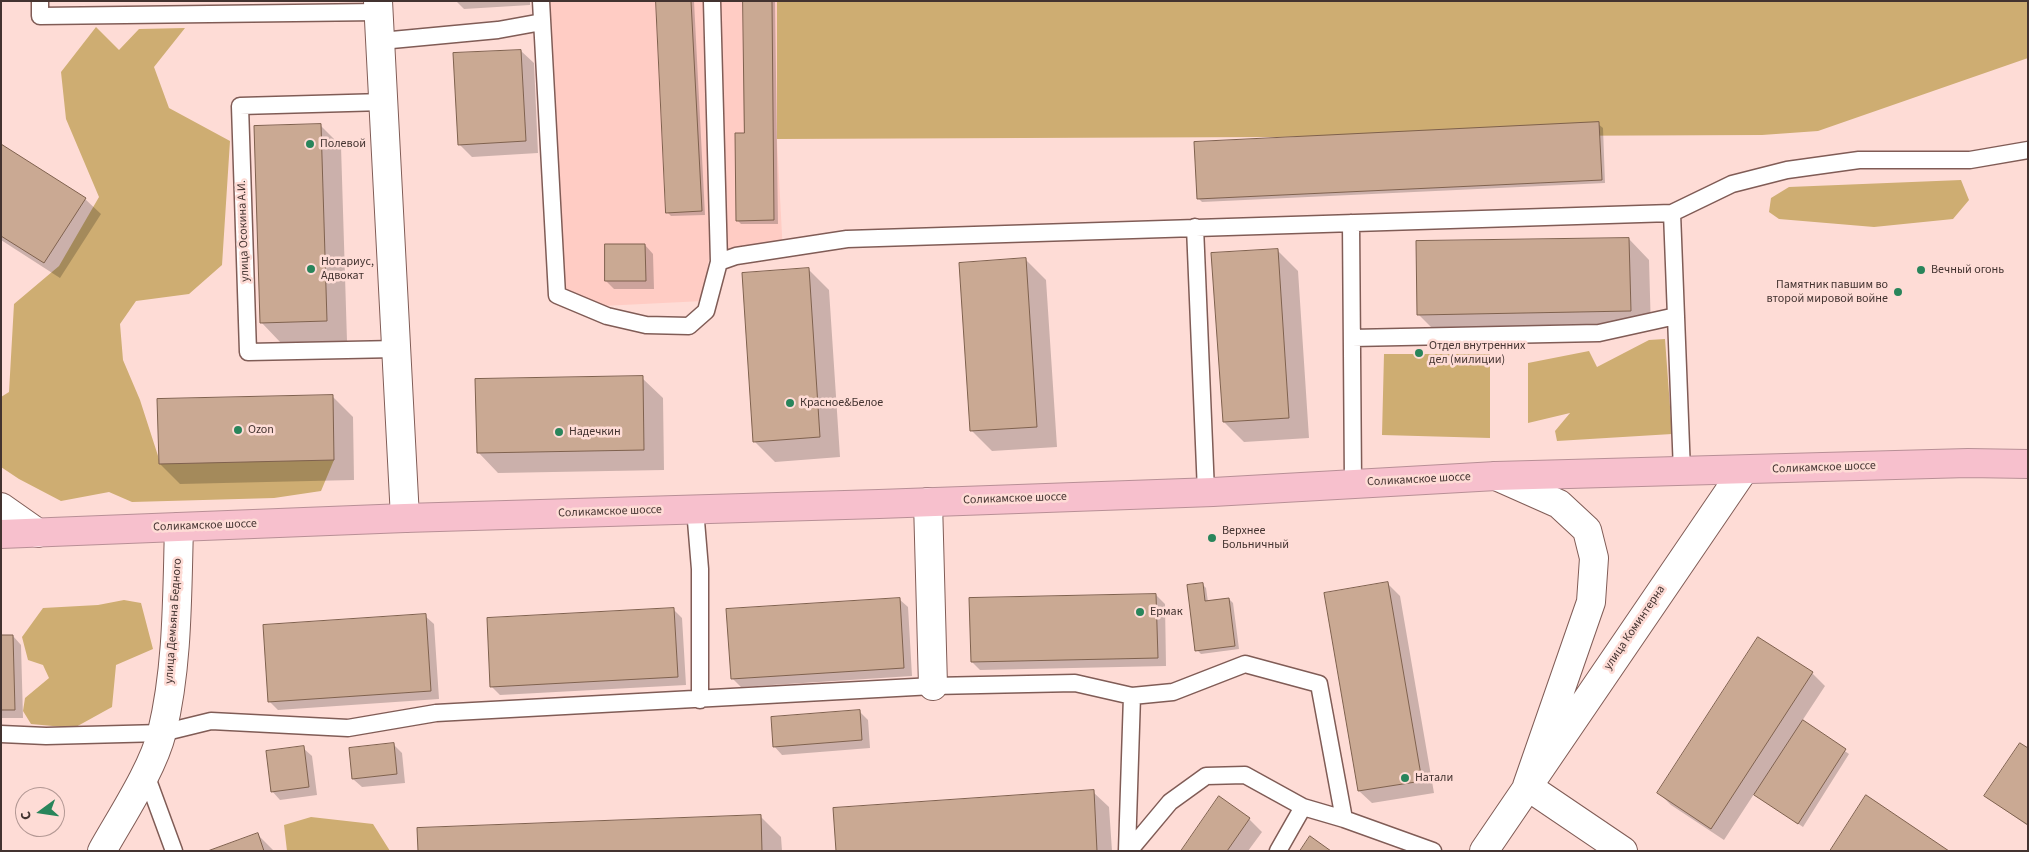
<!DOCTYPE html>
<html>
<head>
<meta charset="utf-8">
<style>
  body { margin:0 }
  #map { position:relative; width:2029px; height:852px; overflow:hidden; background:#fedcd6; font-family:"Source Sans 3",sans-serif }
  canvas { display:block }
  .frame { position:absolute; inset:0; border:2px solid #433330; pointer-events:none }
  .north { position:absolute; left:15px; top:787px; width:50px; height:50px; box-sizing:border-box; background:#fedcd6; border:1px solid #b39894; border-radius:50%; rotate:256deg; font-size:14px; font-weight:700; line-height:20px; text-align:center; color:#433330 }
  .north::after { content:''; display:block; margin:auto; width:18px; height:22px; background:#29855b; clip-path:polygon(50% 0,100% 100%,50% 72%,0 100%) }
</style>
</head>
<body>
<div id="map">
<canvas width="2029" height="852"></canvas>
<div class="frame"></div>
<div class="north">С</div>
</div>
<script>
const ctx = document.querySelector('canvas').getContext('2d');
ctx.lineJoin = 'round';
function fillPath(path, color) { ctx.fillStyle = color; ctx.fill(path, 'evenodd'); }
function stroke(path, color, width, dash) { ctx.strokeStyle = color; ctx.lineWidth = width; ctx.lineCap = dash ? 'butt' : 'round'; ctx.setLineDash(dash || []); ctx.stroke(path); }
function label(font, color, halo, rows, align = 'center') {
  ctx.font = font + ' "Source Sans 3",sans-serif'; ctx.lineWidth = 5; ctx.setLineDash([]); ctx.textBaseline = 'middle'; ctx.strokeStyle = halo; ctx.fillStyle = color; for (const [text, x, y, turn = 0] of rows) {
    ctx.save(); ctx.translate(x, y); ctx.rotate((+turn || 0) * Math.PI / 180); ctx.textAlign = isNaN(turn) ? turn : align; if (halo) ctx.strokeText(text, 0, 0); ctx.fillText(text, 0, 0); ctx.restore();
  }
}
const built = new Path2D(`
  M 543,1 L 777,1 L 777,139 L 783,254 L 710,252 L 703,301 L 562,308 Z`);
const green = new Path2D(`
  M 777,1 L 2028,1 L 2028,58 L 1818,131 L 1762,135 L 777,139 Z
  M 96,27 L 119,50 L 139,29 L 185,28 L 154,67 L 169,108 L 230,141 L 222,265 L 189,294 L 136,301 L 120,324 L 123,360 L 140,400 L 159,459 L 334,460 L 321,491 L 274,498 L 132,502 L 109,492 L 61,501 L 19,479 L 1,467 L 1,397 L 9,392 L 14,304 L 59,266 L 99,197 L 66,119 L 61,72 Z
  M 1961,180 L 1969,200 L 1953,219 L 1874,227 L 1779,219 L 1769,212 L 1771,198 L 1789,187 Z
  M 1665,339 L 1672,434 L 1557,441 L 1555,431 L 1570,413 L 1528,423 L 1528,363 L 1589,351 L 1597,367 L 1649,340 Z
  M 1384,354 L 1490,354 L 1490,438 L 1382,435 Z
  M 124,600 L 141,603 L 153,649 L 116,665 L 112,707 L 74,728 L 31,724 L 23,711 L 25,698 L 49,678 L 43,665 L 28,660 L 22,637 L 43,608 L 98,605 Z
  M 311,817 L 373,824 L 390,851 L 287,851 L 284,825 Z`);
const shadow = new Path2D(`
  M 456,1 L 530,1 L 530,5 L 464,9 Z
  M 657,1 L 694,1 L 705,215 L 671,216 L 667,212 Z
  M 744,1 L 775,1 L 778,224 L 741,224 L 737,220 L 745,134 Z
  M 521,51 L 534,63 L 538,153 L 472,157 L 459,144 Z
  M 1598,124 L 1603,128 L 1605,183 L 1202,202 L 1198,198 Z
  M 321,126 L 341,146 L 347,341 L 281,343 L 261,322 Z
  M 1,145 L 85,199 L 101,214 L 60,278 L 1,240 Z
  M 1629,239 L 1649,260 L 1651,331 L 1439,335 L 1418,314 Z
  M 645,245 L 653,254 L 654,289 L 614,289 L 606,281 Z
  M 1278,251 L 1298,271 L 1309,438 L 1244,442 L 1224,422 Z
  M 1026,260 L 1046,280 L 1057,447 L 992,451 L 972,431 Z
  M 809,270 L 829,290 L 840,457 L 775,462 L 754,441 Z
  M 642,378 L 663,398 L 664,470 L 498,473 L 478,452 Z
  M 332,396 L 353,417 L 354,480 L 180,484 L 160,464 Z
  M 1387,583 L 1400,596 L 1434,793 L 1372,803 L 1359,791 L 1326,594 Z
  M 1202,584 L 1206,588 L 1208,602 L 1229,599 L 1233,603 L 1239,649 L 1201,654 L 1197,650 Z
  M 1156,595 L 1165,604 L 1166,666 L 980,670 L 972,662 Z
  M 899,599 L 908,607 L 912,676 L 741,687 L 732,678 Z
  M 673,609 L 682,618 L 686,685 L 500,695 L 491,686 Z
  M 425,616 L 434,624 L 439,699 L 278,710 L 269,701 Z
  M 13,636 L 21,645 L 23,718 L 1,718 L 1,637 Z
  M 1812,673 L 1825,686 L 1802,721 L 1849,754 L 1803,827 L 1754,794 L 1724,840 L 1671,805 L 1659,793 Z
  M 859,711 L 868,720 L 870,748 L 782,755 L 774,746 Z
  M 393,744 L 402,753 L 405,783 L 362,787 L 353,779 Z
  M 303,748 L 312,756 L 317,795 L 280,800 L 272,791 Z
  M 2028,750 L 2028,826 L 1985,796 Z
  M 1093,792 L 1109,807 L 1112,851 L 837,851 Z
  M 1219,798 L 1249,819 L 1262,832 L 1248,851 L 1183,851 Z
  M 761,817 L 781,837 L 782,851 L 420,851 Z
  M 258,835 L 274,851 L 212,851 Z`);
const building = new Path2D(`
  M 656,1 L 691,1 L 702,211 L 666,213 Z
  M 743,1 L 772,1 L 774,220 L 736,221 L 735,133 L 744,133 Z
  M 521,50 L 526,141 L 458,145 L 453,53 Z
  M 1599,122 L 1602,180 L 1197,199 L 1194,142 Z
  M 321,124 L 327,321 L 260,323 L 254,126 Z
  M 1,144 L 86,198 L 44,263 L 1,236 Z
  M 1629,238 L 1631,311 L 1417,315 L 1416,241 Z
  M 605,244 L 645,244 L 646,281 L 605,281 Z
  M 1278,249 L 1289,418 L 1223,422 L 1211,253 Z
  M 1026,258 L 1037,427 L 970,431 L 959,263 Z
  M 809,268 L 820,437 L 753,442 L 742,273 Z
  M 643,376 L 644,450 L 477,453 L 475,379 Z
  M 333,395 L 334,460 L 159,464 L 157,399 Z
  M 1388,582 L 1422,781 L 1358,791 L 1324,593 Z
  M 1203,583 L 1205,601 L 1229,598 L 1235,646 L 1195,651 L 1187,585 Z
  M 1156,594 L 1158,658 L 971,662 L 969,598 Z
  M 900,598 L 904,668 L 731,679 L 726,609 Z
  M 674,608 L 678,677 L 490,687 L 487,618 Z
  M 426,614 L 431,691 L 268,702 L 263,625 Z
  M 1,635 L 13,635 L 15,710 L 1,710 Z
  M 1758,637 L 1813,672 L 1711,829 L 1657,793 Z
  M 860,710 L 862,740 L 773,747 L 771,717 Z
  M 1803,720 L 1846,749 L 1798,824 L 1754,795 Z
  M 394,743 L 397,774 L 352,779 L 349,748 Z
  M 2020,743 L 2028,748 L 2028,825 L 1984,796 Z
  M 304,746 L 309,787 L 271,792 L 266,751 Z
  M 1094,790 L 1097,851 L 836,851 L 833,808 Z
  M 1866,795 L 1949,851 L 1830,851 Z
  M 1219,796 L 1250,818 L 1227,851 L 1181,851 Z
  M 761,815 L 762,851 L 418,851 L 417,828 Z
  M 258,833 L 264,851 L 208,851 Z
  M 1310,836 L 1331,851 L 1300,851 Z`);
const lane = new Path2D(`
  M 40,1 L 40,16 L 379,12
  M 541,1 L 557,295 L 607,316 L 646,325 L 689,326 L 706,311 L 719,262 L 736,256 L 847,239 L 1672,213 L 1732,184 L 1787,170 L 1859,160 L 1970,160 L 2028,150
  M 712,1 L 719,262
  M 381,41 L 498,30 L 542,22
  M 384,102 L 240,106 L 248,352 L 396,349
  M 1672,213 L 1682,472
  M 1351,223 L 1353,483
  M 1195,227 L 1206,492
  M 1352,338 L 1599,333 L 1676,316
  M 695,509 L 700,569 L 700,700
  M 1,734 L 46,736 L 162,733 L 211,721 L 348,728 L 436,713 L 933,686 L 1075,683 L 1132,696 L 1173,692 L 1245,664 L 1319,684 L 1344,819
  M 145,772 L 174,851
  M 1127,851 L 1132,696
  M 1129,851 L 1170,802 L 1206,776 L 1245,775 L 1303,807 L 1344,819 L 1433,851
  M 1278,851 L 1303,807`);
const street = new Path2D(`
  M 1496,476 L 1559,504 L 1587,530 L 1594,558 L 1591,602 L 1527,786 L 1623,851
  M 928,502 L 933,686
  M 1,507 L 38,533
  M 102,851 C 121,817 153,769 162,732 C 178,666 177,595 179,527
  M 1484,851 L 1743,471`);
const secondary = new Path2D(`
  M 378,1 L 405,518`);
const highway = new Path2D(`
  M 1,534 L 405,518 L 879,504 L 1213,492 L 1496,476 L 1968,463 L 2028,464`);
const markers = [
  [310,144,5,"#29855b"],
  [311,269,5,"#29855b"],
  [1921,270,5,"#29855b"],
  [1898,292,5,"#29855b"],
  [1419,353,5,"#29855b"],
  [790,403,5,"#29855b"],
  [238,430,5,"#29855b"],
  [559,432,5,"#29855b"],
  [1212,538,5,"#29855b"],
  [1140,612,5,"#29855b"],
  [1405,778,5,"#29855b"]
];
const poiNames = [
  ["Полевой",320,144],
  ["Нотариус,",321,262],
  ["Адвокат",321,276],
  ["Вечный огонь",1931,270],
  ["Памятник павшим во",1888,285,"right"],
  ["второй мировой войне",1888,299,"right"],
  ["Отдел внутренних",1429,346],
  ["дел (милиции)",1429,360],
  ["Красное&Белое",800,403],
  ["Ozon",248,430],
  ["Надечкин",569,432],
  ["Верхнее",1222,531],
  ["Больничный",1222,545],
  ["Ермак",1150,612],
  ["Натали",1415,778]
];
const streetNames = [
  ["улица Осокина А.И.",244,231,-92],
  ["Соликамское шоссе",1824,468,-2],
  ["Соликамское шоссе",1419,480,-3],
  ["Соликамское шоссе",1015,499,-2],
  ["Соликамское шоссе",610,512,-2],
  ["Соликамское шоссе",205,526,-2],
  ["улица Демьяна Бедного",174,621,-86],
  ["улица Коминтерна",1635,628,-56]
];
fillPath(built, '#ffccc4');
fillPath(green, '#cead72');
fillPath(shadow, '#0003');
fillPath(building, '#caa993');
stroke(building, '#7f614e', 1);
stroke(lane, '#805c56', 19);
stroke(street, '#805c56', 30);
stroke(secondary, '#805c56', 30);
stroke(highway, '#b88f96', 30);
stroke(lane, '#fff', 16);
stroke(street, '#fff', 28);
stroke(secondary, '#fff', 28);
stroke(highway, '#f7c0cd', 28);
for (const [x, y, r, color] of markers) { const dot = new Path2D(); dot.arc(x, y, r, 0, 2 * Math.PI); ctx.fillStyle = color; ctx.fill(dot); stroke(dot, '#fedcd6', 2); }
label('12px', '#433330', '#fedcd6', poiNames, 'left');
label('12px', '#433330', '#fedcd6', streetNames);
</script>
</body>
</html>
